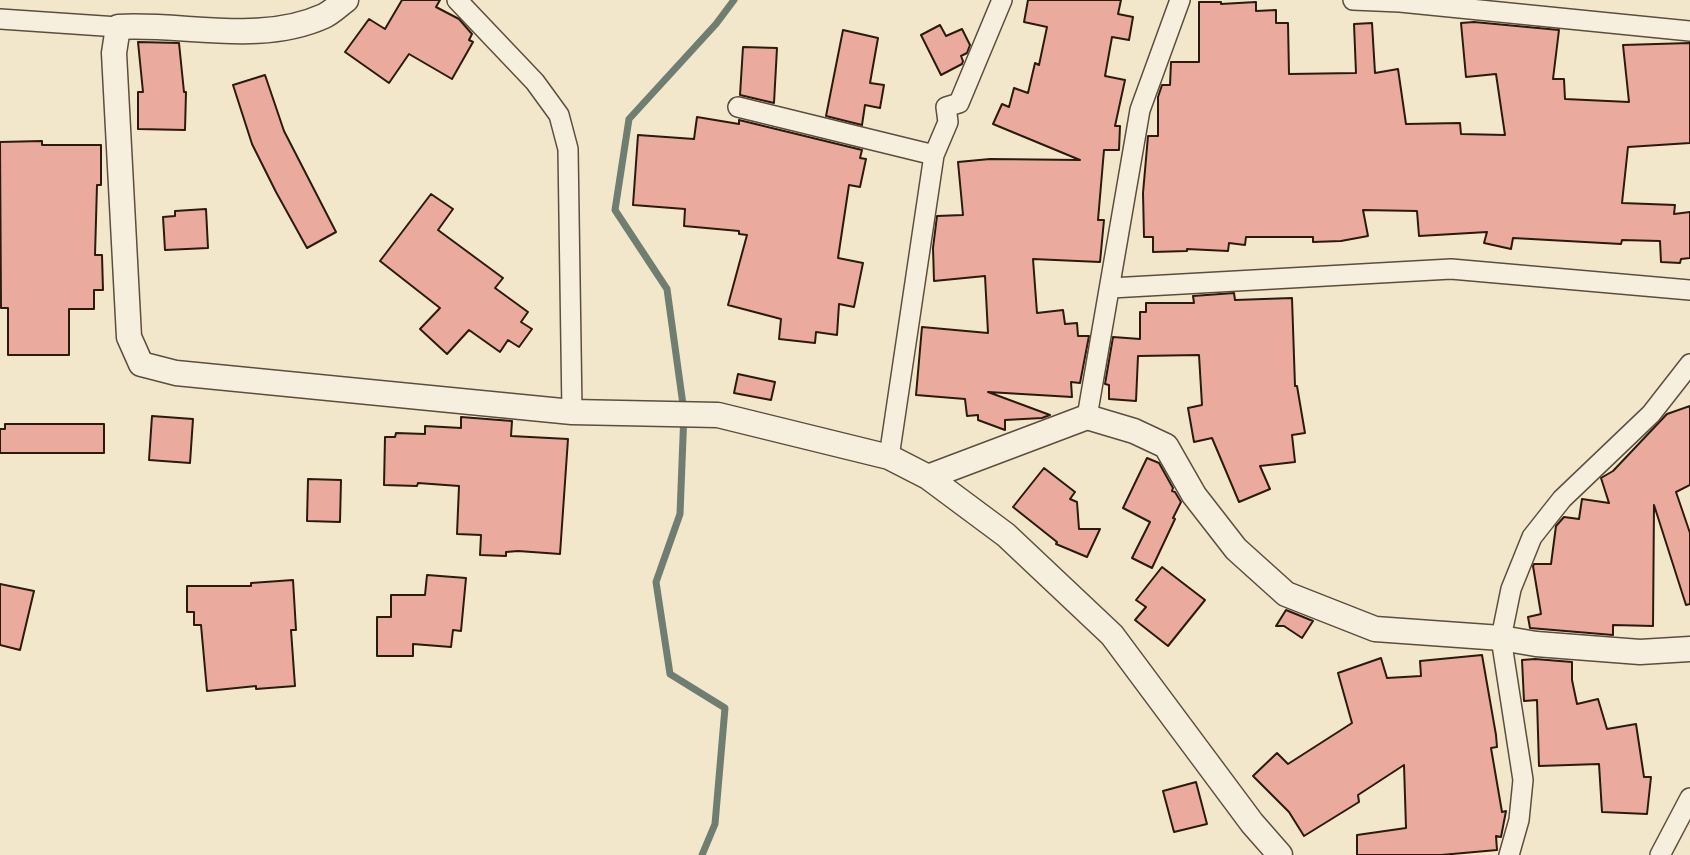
<!DOCTYPE html>
<html>
<head>
<meta charset="utf-8">
<style>
  body { margin:0 }
  canvas { display:block; background:#f2e7cb }
</style>
</head>
<body>
<canvas width="1690" height="855"></canvas>
<script>
const ctx = document.querySelector('canvas').getContext('2d');
ctx.lineJoin = 'round';
function stroke(path, color, width, dash) { ctx.strokeStyle = color; ctx.lineWidth = width; ctx.lineCap = dash ? 'butt' : 'round'; ctx.setLineDash(dash || []); ctx.stroke(path); }
function fillPath(path, color) { ctx.fillStyle = color; ctx.fill(path, 'evenodd'); }
const stream = new Path2D(`
  M 702,855 L 715,824 L 725,708 L 670,674 L 656,582 L 680,514 L 684,412 L 667,289 L 615,210 L 629,119 L 716,24 L 734,0`);
const building = new Path2D(`
  M 402,0 L 440,0 L 436,7 L 459,19 L 472,34 L 469,40 L 473,42 L 452,79 L 409,54 L 389,83 L 345,52 L 369,19 L 385,29 Z
  M 1028,0 L 1121,0 L 1118,14 L 1133,17 L 1129,40 L 1112,37 L 1105,76 L 1125,80 L 1115,126 L 1120,126 L 1119,150 L 1104,150 L 1098,220 L 1104,220 L 1100,262 L 1033,259 L 1037,313 L 1063,310 L 1065,324 L 1077,323 L 1078,336 L 1089,336 L 1080,383 L 1071,382 L 1072,397 L 988,392 L 1050,415 L 1042,418 L 1005,420 L 1005,430 L 978,420 L 978,415 L 967,416 L 965,399 L 916,395 L 922,327 L 988,333 L 985,276 L 934,281 L 933,248 L 937,216 L 963,215 L 958,162 L 990,159 L 1080,160 L 993,124 L 1002,104 L 1009,107 L 1014,88 L 1028,93 L 1035,63 L 1039,65 L 1047,27 L 1024,22 Z
  M 1199,2 L 1221,2 L 1221,4 L 1256,2 L 1256,11 L 1276,10 L 1276,23 L 1288,23 L 1289,74 L 1356,73 L 1354,24 L 1372,23 L 1375,73 L 1398,69 L 1406,124 L 1460,123 L 1461,134 L 1505,135 L 1496,74 L 1466,77 L 1461,23 L 1474,22 L 1559,30 L 1553,79 L 1564,79 L 1565,99 L 1629,102 L 1623,45 L 1690,43 L 1690,143 L 1628,147 L 1622,203 L 1675,205 L 1674,214 L 1690,212 L 1690,258 L 1681,259 L 1680,263 L 1661,262 L 1660,241 L 1622,240 L 1621,244 L 1513,238 L 1511,249 L 1484,243 L 1487,232 L 1419,236 L 1417,211 L 1363,210 L 1368,236 L 1341,241 L 1313,242 L 1313,237 L 1246,237 L 1245,245 L 1229,243 L 1228,251 L 1187,249 L 1187,251 L 1153,252 L 1153,237 L 1144,237 L 1143,193 L 1148,136 L 1158,136 L 1158,97 L 1162,85 L 1170,85 L 1171,62 L 1199,62 Z
  M 940,25 L 946,36 L 962,29 L 970,45 L 967,53 L 961,56 L 963,61 L 962,64 L 941,75 L 921,35 Z
  M 843,30 L 878,38 L 870,83 L 884,85 L 880,108 L 865,105 L 862,125 L 826,116 Z
  M 138,42 L 179,43 L 184,92 L 186,92 L 185,130 L 138,129 L 138,92 L 143,92 Z
  M 743,47 L 777,48 L 774,103 L 740,95 Z
  M 265,75 L 284,131 L 336,232 L 307,248 L 276,192 L 252,144 L 233,85 Z
  M 697,117 L 739,124 L 739,120 L 862,150 L 860,158 L 866,159 L 860,187 L 849,185 L 838,258 L 863,263 L 854,307 L 839,304 L 837,335 L 816,332 L 815,343 L 779,339 L 781,319 L 728,305 L 747,235 L 739,234 L 739,231 L 684,226 L 685,209 L 633,205 L 638,135 L 694,139 Z
  M 42,141 L 42,145 L 101,145 L 101,185 L 97,185 L 95,255 L 102,255 L 103,290 L 94,290 L 94,309 L 69,309 L 69,355 L 8,355 L 8,308 L 1,308 L 0,142 Z
  M 431,194 L 453,209 L 438,230 L 503,278 L 495,288 L 528,312 L 521,322 L 532,329 L 519,347 L 508,340 L 500,352 L 469,330 L 447,354 L 420,329 L 440,308 L 380,261 Z
  M 206,209 L 208,248 L 165,250 L 163,217 L 175,216 L 175,211 Z
  M 1234,293 L 1235,300 L 1292,298 L 1295,386 L 1297,386 L 1305,433 L 1292,435 L 1295,462 L 1260,466 L 1270,489 L 1239,502 L 1212,438 L 1194,442 L 1188,408 L 1202,405 L 1199,355 L 1138,356 L 1136,401 L 1109,399 L 1109,385 L 1105,384 L 1113,337 L 1140,339 L 1140,312 L 1146,312 L 1146,303 L 1194,303 L 1193,296 Z
  M 738,374 L 775,382 L 771,400 L 734,393 Z
  M 1690,406 L 1690,485 L 1676,492 L 1690,533 L 1690,604 L 1686,605 L 1654,505 L 1653,626 L 1613,625 L 1613,635 L 1530,628 L 1528,617 L 1541,614 L 1533,566 L 1534,564 L 1551,564 L 1556,526 L 1564,517 L 1579,519 L 1582,499 L 1609,503 L 1601,478 L 1613,471 L 1667,414 Z
  M 152,416 L 193,419 L 190,463 L 149,460 Z
  M 461,417 L 512,421 L 511,436 L 568,439 L 560,554 L 518,551 L 506,552 L 506,556 L 480,555 L 481,535 L 457,534 L 459,486 L 418,483 L 417,486 L 384,485 L 385,437 L 395,437 L 396,433 L 425,434 L 425,426 L 461,428 Z
  M 5,424 L 104,424 L 104,453 L 0,453 L 0,429 L 5,429 Z
  M 1147,458 L 1159,463 L 1173,488 L 1172,491 L 1175,492 L 1181,502 L 1173,518 L 1175,519 L 1152,568 L 1132,558 L 1150,522 L 1123,508 Z
  M 1044,468 L 1075,492 L 1070,499 L 1077,502 L 1079,529 L 1100,529 L 1087,557 L 1056,544 L 1057,542 L 1013,507 Z
  M 308,479 L 341,480 L 340,522 L 307,521 Z
  M 1162,567 L 1205,600 L 1168,646 L 1135,620 L 1146,607 L 1136,600 Z
  M 427,575 L 466,578 L 461,631 L 453,630 L 451,647 L 413,644 L 413,656 L 377,656 L 377,617 L 391,617 L 391,595 L 425,595 Z
  M 293,580 L 296,630 L 291,630 L 295,686 L 256,689 L 256,686 L 207,691 L 201,625 L 194,625 L 194,612 L 187,612 L 187,586 L 251,586 L 251,583 Z
  M 0,584 L 34,591 L 20,650 L 0,645 Z
  M 1286,610 L 1313,621 L 1302,638 L 1284,626 L 1276,626 Z
  M 1482,655 L 1496,735 L 1497,747 L 1491,748 L 1502,812 L 1506,811 L 1501,837 L 1496,836 L 1497,850 L 1441,855 L 1357,855 L 1357,835 L 1406,828 L 1404,765 L 1358,795 L 1359,802 L 1304,836 L 1289,812 L 1253,776 L 1277,753 L 1288,764 L 1352,723 L 1338,673 L 1381,658 L 1387,678 L 1421,676 L 1420,661 Z
  M 1535,659 L 1572,662 L 1572,680 L 1577,704 L 1598,699 L 1607,729 L 1636,724 L 1644,777 L 1651,777 L 1647,814 L 1602,812 L 1599,764 L 1539,766 L 1537,700 L 1524,701 L 1522,660 Z
  M 1196,782 L 1207,824 L 1174,832 L 1163,791 Z`);
const minor = new Path2D(`
  M 457,0 L 535,82 L 559,115 L 568,149 L 572,412
  M 1353,0 L 1400,2 L 1690,31
  M 0,19 L 118,27
  M 738,107 L 934,155
  M 1111,288 L 1451,269 L 1690,290
  M 1087,417 L 1140,110 L 1180,0
  M 889,457 L 934,155 L 948,122 L 946,107 L 959,103 L 1002,0
  M 1509,855 L 1519,820 L 1523,780 L 1501,638 L 1511,589 L 1532,537 L 1562,499 L 1651,414 L 1690,364
  M 1660,855 L 1690,798`);
const tertiary = new Path2D(`
  M 346,0 C 339,5 332,12 324,16 C 260,45 185,23 118,27 L 114,53 L 129,337 L 141,364 L 176,373 L 572,412 L 718,415 L 889,457 L 928,477 L 1006,535 L 1112,635 L 1252,823 L 1280,855
  M 928,477 L 1087,417 L 1134,431 L 1166,446 L 1194,495 L 1236,549 L 1286,594 L 1375,629 L 1501,638 L 1536,644 L 1640,652 L 1690,649`);
stroke(stream, '#6f7e70', 7);
fillPath(building, '#ebaa9e');
stroke(building, '#2b1a0e', 2);
stroke(minor, '#5d4d3d', 22);
stroke(tertiary, '#5d4d3d', 27);
stroke(minor, '#f7efdd', 19);
stroke(tertiary, '#f7efdd', 24);
</script>
</body>
</html>
